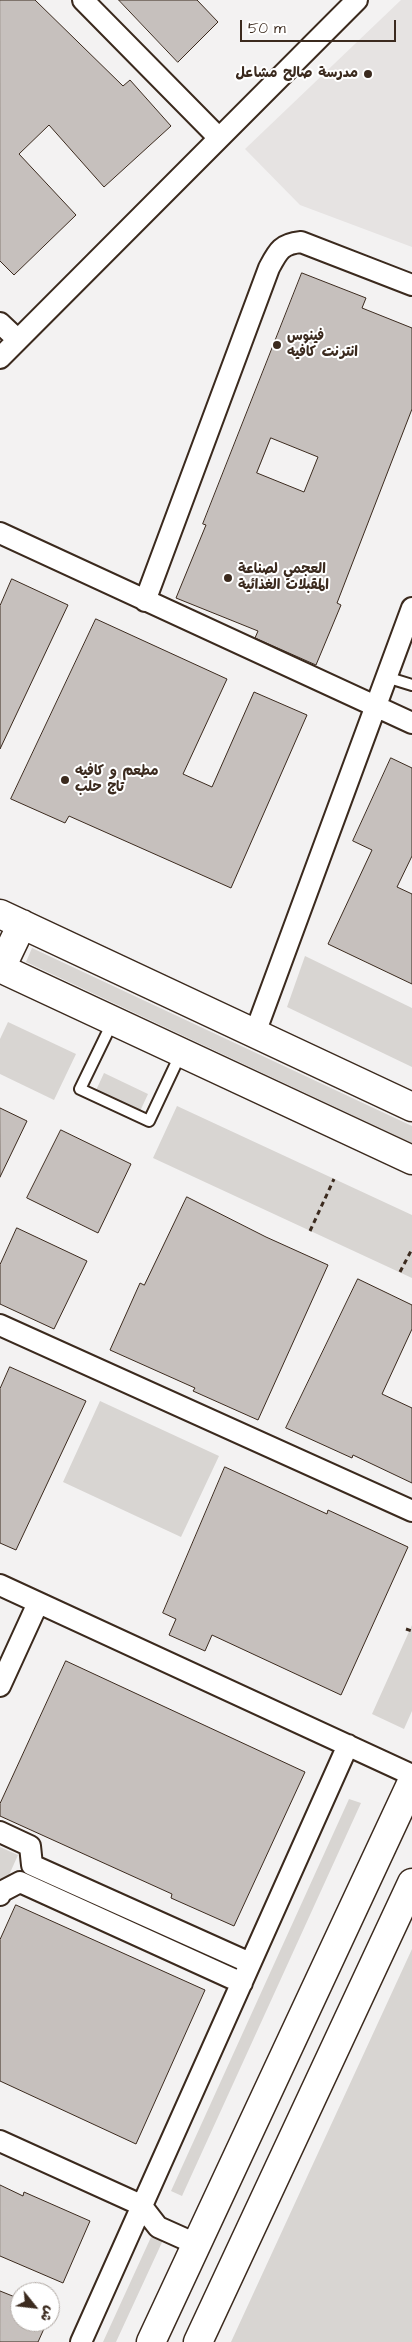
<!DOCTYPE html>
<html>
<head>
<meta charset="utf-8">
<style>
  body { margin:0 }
  #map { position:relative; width:412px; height:2342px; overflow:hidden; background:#f3f2f2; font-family:"Architects Daughter","Playpen Sans Arabic",sans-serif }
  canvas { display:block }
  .north { position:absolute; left:10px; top:2282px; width:50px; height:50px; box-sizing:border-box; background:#fff; border:1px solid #b1aaa5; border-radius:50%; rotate:119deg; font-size:14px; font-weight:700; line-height:20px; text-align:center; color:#3b2a1e }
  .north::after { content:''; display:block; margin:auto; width:18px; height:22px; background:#3b2a1e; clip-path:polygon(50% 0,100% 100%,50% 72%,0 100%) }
  .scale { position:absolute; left:240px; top:20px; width:156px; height:22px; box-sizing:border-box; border:2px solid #3b2a1e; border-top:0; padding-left:6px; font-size:15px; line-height:18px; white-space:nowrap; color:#3b2a1e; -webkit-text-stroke:4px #fff; paint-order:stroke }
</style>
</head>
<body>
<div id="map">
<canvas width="412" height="2342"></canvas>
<div class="north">ش</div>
<div class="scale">50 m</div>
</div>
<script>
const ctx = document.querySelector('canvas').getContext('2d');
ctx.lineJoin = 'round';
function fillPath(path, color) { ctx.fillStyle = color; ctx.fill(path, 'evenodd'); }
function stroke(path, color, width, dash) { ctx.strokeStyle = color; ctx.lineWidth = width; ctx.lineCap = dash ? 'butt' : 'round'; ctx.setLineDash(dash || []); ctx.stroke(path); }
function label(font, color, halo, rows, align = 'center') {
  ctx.font = font + ' "Architects Daughter","Playpen Sans Arabic",sans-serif'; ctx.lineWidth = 4; ctx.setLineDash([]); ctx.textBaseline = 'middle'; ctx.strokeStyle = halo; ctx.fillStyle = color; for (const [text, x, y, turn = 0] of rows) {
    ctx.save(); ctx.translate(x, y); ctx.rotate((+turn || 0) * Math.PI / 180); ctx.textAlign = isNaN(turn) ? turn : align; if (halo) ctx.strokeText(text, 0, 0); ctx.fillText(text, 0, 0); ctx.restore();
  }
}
const built = new Path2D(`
  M 401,0 L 412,0 L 412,247 L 300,205 L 245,149 Z`);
const green = new Path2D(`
  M 32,948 L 412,1126 L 412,1143 L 26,962 Z
  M 305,956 L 412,1008 L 412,1067 L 287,1007 Z
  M 8,1022 L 76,1054 L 54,1100 L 0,1074 L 0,1039 Z
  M 104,1073 L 148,1094 L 136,1120 L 92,1099 Z
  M 177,1106 L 412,1215 L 412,1278 L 153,1158 Z
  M 100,1401 L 219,1456 L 181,1537 L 63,1482 Z
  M 412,1625 L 412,1711 L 404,1729 L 372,1714 Z
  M 349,1799 L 361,1803 L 182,2196 L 171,2191 Z
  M 0,1847 L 18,1855 L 1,1893 L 0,1892 Z
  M 412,1949 L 412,2342 L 231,2342 Z
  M 152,2235 L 164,2238 L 116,2342 L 103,2342 Z`);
const building = new Path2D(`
  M 0,0 L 35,0 L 123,86 L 130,80 L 171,126 L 104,187 L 49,125 L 19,154 L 76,215 L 14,275 L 0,261 Z
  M 119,0 L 197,0 L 218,22 L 178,62 Z
  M 302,273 L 366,298 L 362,308 L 412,328 L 412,409 L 337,603 L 341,605 L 316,665 L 255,638 L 258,631 L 176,598 L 206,525 L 203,524 ZM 271,438 L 318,457 L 304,492 L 257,473 Z
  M 12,579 L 68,605 L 0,749 L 0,606 Z
  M 96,619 L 227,679 L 183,774 L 212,787 L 254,692 L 307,715 L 231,888 L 69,816 L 65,823 L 11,799 Z
  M 391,758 L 412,768 L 412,856 L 397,887 L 412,894 L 412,984 L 328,944 L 372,850 L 353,841 Z
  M 0,1108 L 27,1121 L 0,1177 Z
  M 61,1130 L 131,1164 L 98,1233 L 27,1198 Z
  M 187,1197 L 266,1237 L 328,1265 L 258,1420 L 193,1391 L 195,1388 L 110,1350 L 140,1283 L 144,1285 Z
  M 17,1228 L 87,1261 L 54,1329 L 0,1304 L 0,1265 Z
  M 358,1279 L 412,1305 L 412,1329 L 382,1394 L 412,1408 L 412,1483 L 353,1455 L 352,1458 L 286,1428 Z
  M 10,1367 L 86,1401 L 16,1550 L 0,1543 L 0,1389 Z
  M 225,1467 L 327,1514 L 328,1510 L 408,1547 L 341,1695 L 212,1635 L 205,1651 L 169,1635 L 176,1619 L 163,1613 Z
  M 66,1661 L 305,1772 L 234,1926 L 171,1898 L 172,1894 L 0,1816 L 0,1804 Z
  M 16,1905 L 205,1990 L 136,2144 L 0,2081 L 0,1940 Z
  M 0,2185 L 23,2196 L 24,2192 L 90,2221 L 63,2283 L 0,2256 Z
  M 0,2291 L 20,2299 L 20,2322 L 47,2322 L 38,2342 L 0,2342 Z`);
const path = new Path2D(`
  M 310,1231 L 334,1179
  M 400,1272 L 412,1249
  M 406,1629 L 412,1631`);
const service = new Path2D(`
  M 386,677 L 412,685
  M 113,1021 L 80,1089 L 149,1121 L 181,1053`);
const minor = new Path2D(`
  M 83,0 L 218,137
  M 0,323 L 17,339
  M 0,358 L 357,0
  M 0,533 L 412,723
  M 145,601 L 269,268 C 278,251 281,244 301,242 L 412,285
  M 255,1033 L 412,608
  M 0,1325 L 412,1511
  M 0,1585 L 412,1775
  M 0,1686 L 38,1603
  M 0,1832 L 30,1846 L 32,1865 L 250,1963
  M 0,1895 L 1,1892 L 20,1882 L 242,1983
  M 0,2141 L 141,2205 L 158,2227 L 196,2244
  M 81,2342 L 348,1745`);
const secondary = new Path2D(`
  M 0,914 L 412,1107
  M 0,968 L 412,1160
  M 1,968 L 22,924
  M 151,2342 L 412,1782
  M 198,2342 L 412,1883`);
const markers = [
  [368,74,5,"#3b2a1e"],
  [277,345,5,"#3b2a1e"],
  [228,578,5,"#3b2a1e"],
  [65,780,5,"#3b2a1e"]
];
const poiNames = [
  ["مدرسة صالح مشاعل",358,74,"right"],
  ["فينوس",287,337],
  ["انترنت كافيه",287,353],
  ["العجمي لصناعة",238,570],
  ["المقبلات الغذائية",238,586],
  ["مطعم و كافيه",75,772],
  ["تاج حلب",75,788]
];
fillPath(built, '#e6e3e2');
fillPath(green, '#d8d5d2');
fillPath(building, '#c6c0bd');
stroke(building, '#3b2a1e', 1);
stroke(service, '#3b2a1e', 14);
stroke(minor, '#3b2a1e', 24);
stroke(secondary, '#3b2a1e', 31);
stroke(path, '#3b2a1e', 3, [5, 4]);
stroke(service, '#fff', 10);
stroke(minor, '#fff', 20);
stroke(secondary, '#fff', 28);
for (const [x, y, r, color] of markers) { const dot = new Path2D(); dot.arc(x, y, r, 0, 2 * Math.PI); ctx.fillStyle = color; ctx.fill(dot); stroke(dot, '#fff', 2); }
label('bold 14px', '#3b2a1e', '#fff', poiNames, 'left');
</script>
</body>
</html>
